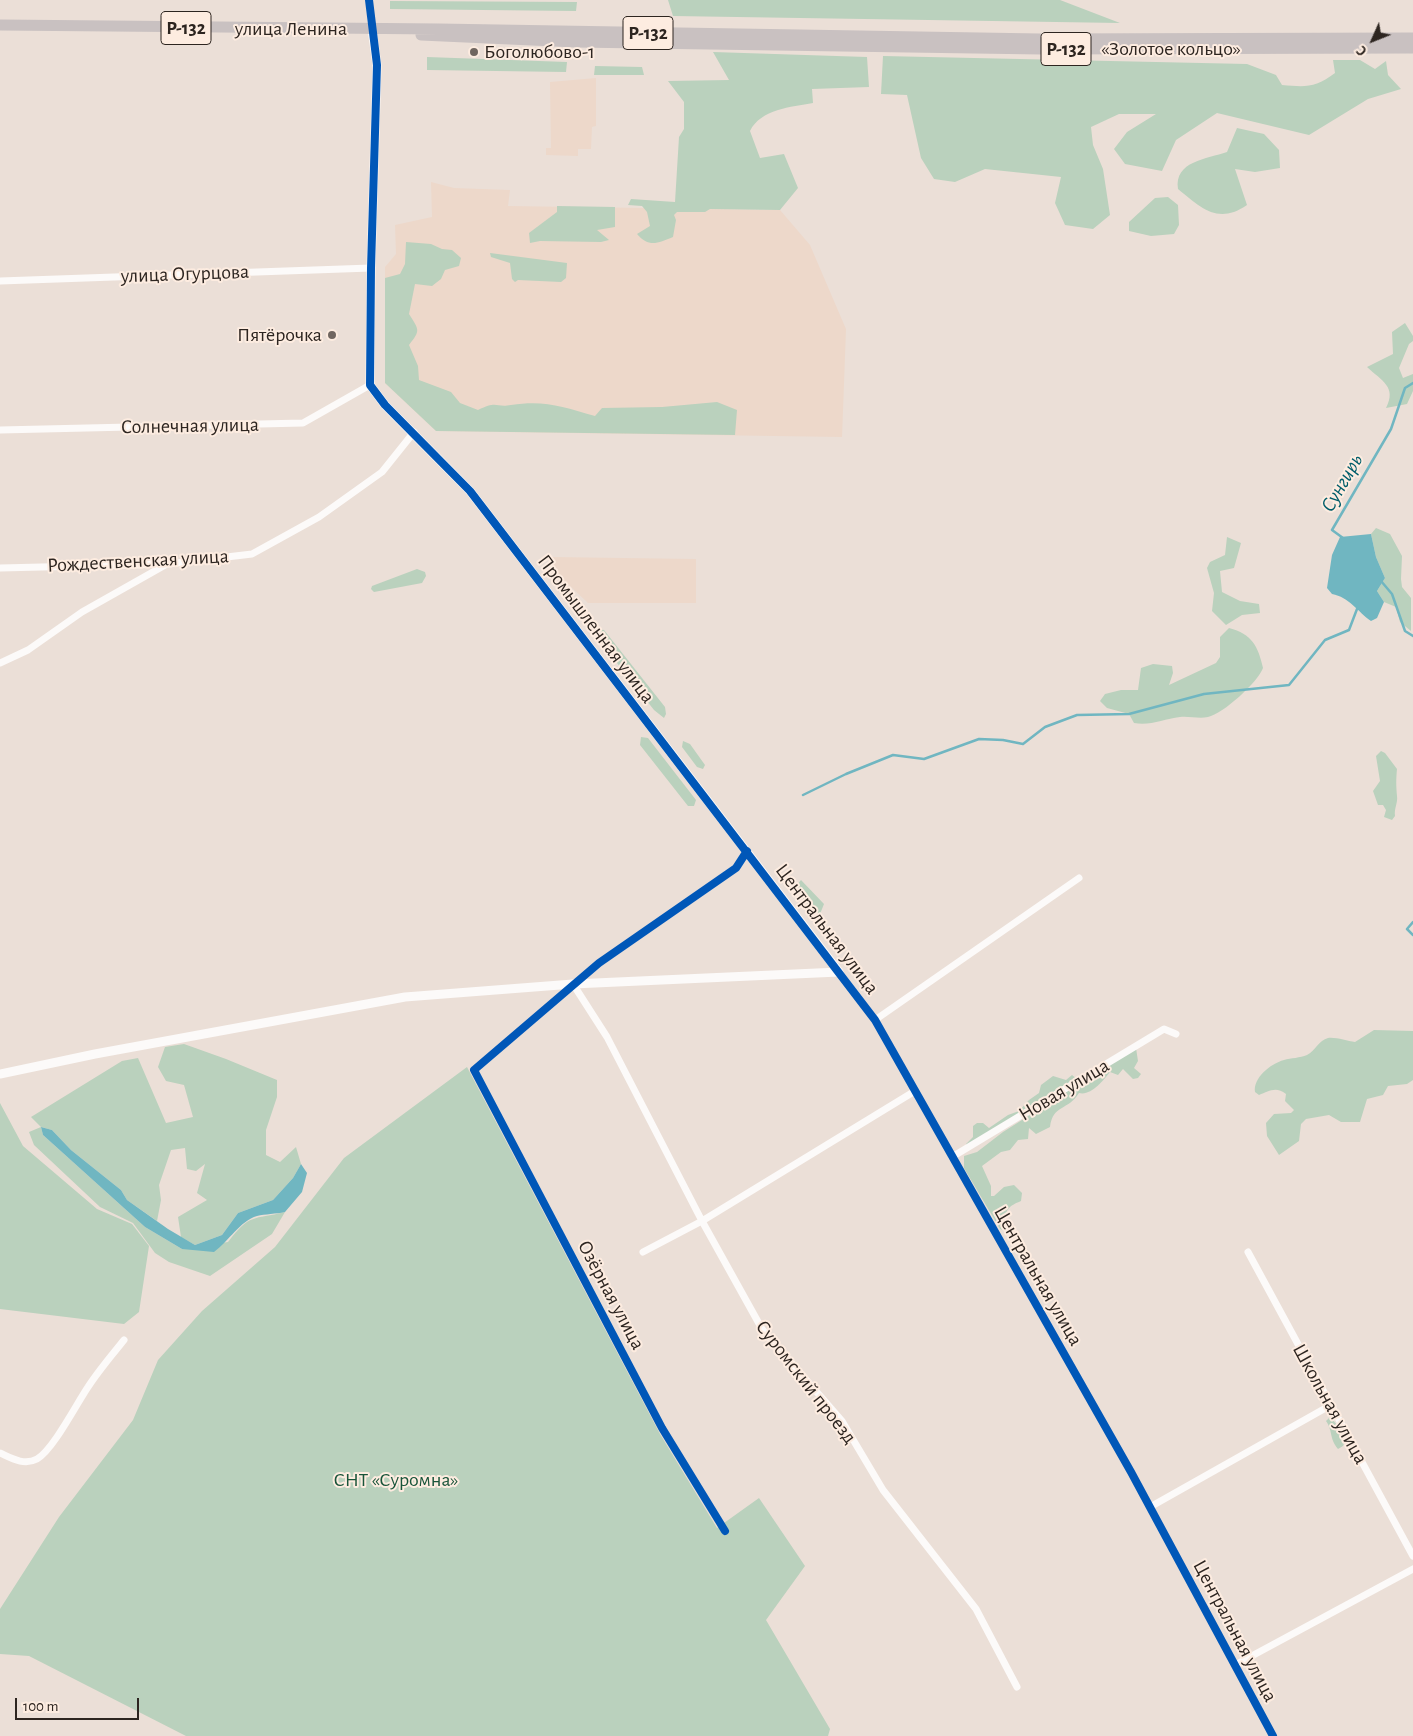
<!DOCTYPE html>
<html>
<head>
<meta charset="utf-8">
<style>
  body { margin:0 }
  #map { position:relative; width:1413px; height:1736px; overflow:hidden; background:#ebdfd7; font-family:"Alegreya Sans",sans-serif }
  canvas { display:block }
  .north { position:absolute; left:1348px; top:15px; width:50px; height:50px; -webkit-text-stroke:4px #fdece0; paint-order:stroke; rotate:226deg; font-size:14px; font-weight:700; line-height:20px; text-align:center; color:#2d2520 }
  .north::after { content:''; display:block; margin:auto; width:18px; height:22px; background:#2d2520; clip-path:polygon(50% 0,100% 100%,50% 72%,0 100%) }
  .scale { position:absolute; left:15px; top:1698px; width:124px; height:22px; box-sizing:border-box; border:2px solid #2d2520; border-top:0; padding-left:6px; font-size:15px; line-height:18px; white-space:nowrap; color:#2d2520; -webkit-text-stroke:4px #fdece0; paint-order:stroke }
</style>
</head>
<body>
<div id="map">
<canvas width="1413" height="1736"></canvas>
<div class="north">С</div>
<div class="scale">100 m</div>
</div>
<script>
const ctx = document.querySelector('canvas').getContext('2d');
ctx.lineJoin = 'round';
function fillPath(path, color) { ctx.fillStyle = color; ctx.fill(path, 'evenodd'); }
function stroke(path, color, width, dash) { ctx.strokeStyle = color; ctx.lineWidth = width; ctx.lineCap = dash ? 'butt' : 'round'; ctx.setLineDash(dash || []); ctx.stroke(path); }
function label(font, color, halo, rows, align = 'center') {
  ctx.font = font + ' "Alegreya Sans",sans-serif'; ctx.lineWidth = 4; ctx.setLineDash([]); ctx.textBaseline = 'middle'; ctx.strokeStyle = halo; ctx.fillStyle = color; for (const [text, x, y, turn = 0] of rows) {
    ctx.save(); ctx.translate(x, y); ctx.rotate((+turn || 0) * Math.PI / 180); ctx.textAlign = isNaN(turn) ? turn : align; if (halo) ctx.strokeText(text, 0, 0); ctx.fillText(text, 0, 0); ctx.restore();
  }
}
const built = new Path2D(`
  M 596,78 L 596,126 L 592,127 L 591,149 L 578,149 L 578,156 L 546,155 L 546,148 L 551,148 L 550,82 Z
  M 431,182 L 454,188 L 510,190 L 508,206 L 780,210 L 810,245 L 846,329 L 842,437 L 436,431 L 385,383 L 385,267 L 396,254 L 395,225 L 432,217 Z
  M 550,557 L 696,559 L 696,603 L 588,603 L 553,570 L 549,562 Z`);
const green = new Path2D(`
  M 668,0 L 1060,0 L 1120,23 L 673,16 Z
  M 390,1 L 577,2 L 576,11 L 390,9 Z
  M 713,52 L 867,57 L 869,87 L 812,89 L 813,103 C 791,107 761,109 750,131 L 760,158 L 784,154 L 798,188 L 780,210 L 710,209 L 705,212 L 677,212 L 674,215 L 676,220 L 673,237 C 658,243 649,248 637,234 L 650,226 L 647,212 L 642,206 L 628,205 L 631,199 L 675,202 L 679,137 L 684,129 L 684,102 L 668,81 L 729,80 Z
  M 883,56 L 1247,64 L 1276,75 L 1282,85 C 1306,87 1315,88 1335,73 L 1333,60 L 1360,60 L 1375,69 L 1386,61 L 1388,75 L 1401,89 L 1368,99 L 1309,135 L 1217,113 L 1176,140 L 1162,171 L 1125,164 L 1114,149 L 1127,132 L 1156,114 L 1119,114 L 1091,127 L 1093,145 L 1103,169 L 1110,215 L 1093,229 L 1065,225 L 1055,203 L 1061,177 L 985,169 L 955,182 L 934,179 L 921,158 L 907,95 L 881,94 Z
  M 427,57 L 567,62 L 566,72 L 427,70 Z
  M 595,66 L 642,67 L 644,75 L 594,75 Z
  M 1237,128 L 1264,134 L 1279,150 L 1280,168 L 1255,172 L 1235,169 L 1247,205 C 1218,225 1201,208 1178,189 C 1174,161 1207,159 1227,152 Z
  M 1168,197 L 1178,205 L 1179,225 L 1174,234 L 1151,236 L 1129,231 L 1129,222 L 1155,198 Z
  M 557,206 L 615,207 L 615,227 L 597,230 L 609,240 L 601,242 L 540,241 L 530,243 L 529,233 L 557,212 Z
  M 406,242 L 431,244 L 442,249 L 452,250 L 461,258 L 459,266 L 445,270 L 441,279 L 432,286 L 415,284 L 409,314 C 419,330 421,330 409,345 L 418,366 L 419,380 L 451,392 L 460,403 L 478,410 C 498,400 495,408 511,405 C 546,400 562,407 595,416 L 602,408 L 662,407 L 717,402 L 737,410 L 735,435 L 436,431 L 385,383 L 385,278 L 400,274 L 405,264 Z
  M 490,253 L 567,263 L 566,278 L 561,282 L 518,280 L 515,282 L 512,279 L 510,263 L 491,257 Z
  M 1405,323 L 1413,336 L 1413,341 L 1409,344 L 1399,368 L 1403,378 L 1413,374 L 1413,391 L 1407,404 L 1386,408 C 1397,387 1382,381 1367,367 L 1393,354 L 1392,332 Z
  M 1376,528 L 1390,534 L 1402,556 L 1401,579 L 1402,587 L 1411,598 L 1411,631 L 1400,622 L 1396,607 L 1384,602 L 1377,591 L 1385,578 L 1376,557 L 1371,534 Z
  M 1227,537 L 1241,543 L 1234,568 L 1220,571 L 1222,592 L 1240,601 L 1259,604 L 1260,613 L 1242,615 L 1226,625 L 1212,611 L 1214,593 L 1207,568 L 1210,562 L 1225,555 Z
  M 417,569 L 425,572 L 426,576 L 422,583 L 374,592 L 371,589 L 372,586 Z
  M 1229,628 C 1252,634 1258,646 1263,668 C 1258,682 1223,714 1208,717 C 1199,719 1189,716 1180,717 C 1164,719 1150,726 1134,723 L 1129,714 L 1107,708 L 1100,701 L 1105,694 L 1121,690 L 1138,690 L 1141,668 L 1153,664 L 1172,666 L 1173,673 L 1169,685 L 1216,663 L 1220,657 L 1220,637 Z
  M 598,629 L 604,630 L 665,707 L 666,714 L 664,718 L 654,710 L 595,635 Z
  M 641,737 L 648,738 L 696,800 L 694,806 L 688,806 L 640,745 Z
  M 683,741 L 690,744 L 705,765 L 703,769 L 697,767 L 682,747 Z
  M 1381,751 L 1385,753 L 1397,769 C 1396,779 1396,786 1397,796 C 1398,803 1394,808 1395,816 L 1392,820 L 1384,817 L 1386,810 L 1383,805 L 1378,805 L 1373,791 L 1380,781 L 1376,756 Z
  M 801,880 L 824,904 L 820,914 L 813,912 L 795,887 Z
  M 1374,1030 L 1413,1031 L 1413,1080 L 1407,1084 L 1388,1086 L 1383,1095 L 1367,1099 L 1360,1122 L 1341,1122 L 1329,1115 L 1306,1119 L 1301,1124 L 1299,1141 L 1279,1155 L 1267,1136 L 1266,1123 L 1274,1114 L 1291,1113 L 1294,1110 L 1285,1101 L 1286,1094 C 1276,1086 1269,1091 1259,1095 L 1255,1092 C 1253,1078 1270,1064 1284,1060 C 1291,1058 1300,1058 1307,1055 C 1315,1051 1319,1040 1328,1038 C 1336,1037 1347,1041 1355,1042 Z
  M 184,1044 L 226,1059 L 277,1080 L 277,1097 L 266,1130 L 266,1155 L 280,1162 L 296,1147 L 301,1164 L 293,1178 L 273,1200 L 238,1213 L 222,1235 L 195,1245 L 181,1237 L 178,1217 L 207,1200 L 197,1193 L 205,1164 L 196,1171 L 187,1169 L 185,1148 L 171,1150 L 159,1185 L 161,1200 L 157,1221 L 127,1200 L 121,1190 L 71,1150 L 52,1130 L 41,1127 L 43,1135 L 145,1227 L 182,1249 L 228,1242 C 250,1213 253,1220 285,1212 L 272,1234 L 210,1276 L 169,1262 L 155,1253 L 133,1223 L 100,1207 L 34,1145 L 29,1132 L 41,1127 L 31,1117 L 122,1061 L 138,1058 L 166,1123 L 193,1117 L 184,1085 L 166,1081 L 158,1067 L 165,1047 Z
  M 1136,1048 L 1138,1061 L 1134,1068 L 1141,1074 L 1138,1078 L 1133,1079 L 1123,1069 L 1118,1075 L 1110,1072 C 1103,1081 1091,1096 1079,1093 C 1068,1111 1053,1104 1050,1127 L 1036,1134 L 1029,1128 L 1028,1139 L 1018,1140 L 1010,1150 L 1001,1152 L 982,1166 L 991,1186 L 991,1196 L 994,1196 L 1004,1187 L 1014,1185 L 1022,1193 L 1021,1201 C 1009,1206 1007,1208 1004,1220 L 1011,1229 L 1011,1234 L 1000,1229 L 964,1168 L 964,1156 L 977,1152 L 1003,1132 Z
  M 467,1067 L 660,1434 L 717,1528 L 759,1498 L 805,1566 L 766,1620 L 830,1729 L 828,1736 L 186,1736 L 29,1656 L 0,1654 L 0,1609 L 59,1517 L 133,1420 L 158,1360 L 202,1311 L 275,1247 L 344,1158 Z
  M 1072,1075 L 1077,1079 L 967,1147 L 966,1144 L 973,1137 L 973,1126 L 977,1123 L 983,1123 L 989,1128 L 1008,1115 L 1019,1111 L 1029,1100 L 1039,1093 L 1041,1085 L 1053,1076 L 1066,1080 Z
  M 0,1103 L 23,1146 L 97,1209 L 132,1224 L 149,1246 L 139,1312 L 124,1324 L 0,1309 Z
  M 1330,1417 L 1347,1436 L 1343,1446 L 1338,1449 C 1329,1438 1333,1431 1326,1421 Z`);
const water = new Path2D(`
  M 1371,534 L 1376,557 L 1385,578 L 1377,591 L 1384,602 L 1377,618 L 1371,621 C 1358,612 1349,597 1332,594 L 1327,588 L 1332,555 L 1340,537 Z
  M 41,1127 L 52,1130 L 71,1150 L 121,1190 L 127,1200 L 168,1229 L 195,1245 L 222,1235 L 238,1213 L 273,1200 L 293,1178 L 301,1164 L 307,1173 L 302,1192 L 285,1212 C 276,1214 265,1214 257,1216 C 240,1221 229,1241 214,1252 L 182,1249 L 145,1227 L 43,1135 Z`);
const stream = new Path2D(`
  M 1343,538 L 1332,530 L 1391,429 L 1405,388 L 1413,383
  M 1381,581 L 1392,594 L 1405,631 L 1413,636
  M 803,795 L 846,774 L 893,755 L 924,759 L 979,739 L 1003,740 L 1023,744 L 1045,727 L 1077,715 L 1129,714 L 1204,694 L 1289,685 L 1325,640 L 1349,630 L 1357,609
  M 1413,922 L 1407,929 L 1413,935`);
const minor = new Path2D(`
  M 369,0 L 372,29
  M 0,281 L 371,268
  M 0,430 L 303,423 L 370,385
  M 0,568 L 168,564 L 252,554 L 319,517 L 382,472 L 414,432
  M 0,663 L 28,650 L 82,612 L 167,564
  M 839,972 L 875,1020 L 1131,1472 L 1273,1736
  M 573,984 L 607,1037 L 702,1221 L 762,1329 L 842,1421 L 883,1490 L 976,1609 L 1017,1687
  M 875,1020 L 1079,878
  M 952,1157 L 1164,1029 L 1176,1034
  M 643,1252 L 702,1221 L 915,1091
  M 1248,1252 L 1413,1556
  M 0,1453 C 11,1458 24,1466 37,1459 C 53,1450 77,1403 88,1387 C 99,1370 112,1355 124,1340
  M 1150,1507 L 1331,1405
  M 725,1531 L 662,1428 L 474,1070 L 599,963 L 736,868 L 747,851
  M 1235,1665 L 1413,1569`);
const tertiary = new Path2D(`
  M 372,29 L 377,65 L 371,268 L 370,385 L 385,405 L 470,491 L 839,972
  M 0,1074 L 95,1054 L 405,997 L 573,984 L 839,972`);
const trunk = new Path2D(`
  M 0,25 L 439,29 L 1040,39 L 1413,38
  M 421,35 L 576,42 L 1041,49 L 1413,48`);
const cycleway = new Path2D(`
  M 369,0 L 377,65 L 371,268 L 370,385 L 385,405 L 470,491 L 875,1020 L 1131,1472 L 1273,1736
  M 725,1531 L 662,1428 L 474,1070 L 599,963 L 736,868 L 747,851`);
const markers = [
  [474,52,5,"#706660"],
  [332,335,5,"#706660"]
];
const shields = [
  [186,28,50],
  [648,33,50],
  [1066,49,50]
];
const shieldNames = [
  ["Р-132",186,28],
  ["Р-132",648,33],
  ["Р-132",1066,49]
];
const streetNames = [
  ["улица Ленина",291,29],
  ["«Золотое кольцо»",1171,49],
  ["улица Огурцова",185,274,-2],
  ["Солнечная улица",190,426,-1],
  ["Рождественская улица",138,561,-3],
  ["Промышленная улица",596,629,53],
  ["Центральная улица",827,929,53],
  ["Новая улица",1064,1090,-31],
  ["Центральная улица",1038,1276,60],
  ["Озёрная улица",611,1295,62],
  ["Суромский проезд",806,1382,52],
  ["Школьная улица",1330,1404,61],
  ["Центральная улица",1235,1631,62]
];
const poiNames = [
  ["Боголюбово-1",484,52],
  ["Пятёрочка",322,335,"right"]
];
const parkNames = [
  ["СНТ «Суромна»",396,1480]
];
const waterNames = [
  ["Сунгирь",1342,483,-60]
];
fillPath(built, '#edd8ca');
fillPath(green, '#bad1bd');
fillPath(water, '#70b6c1');
stroke(stream, '#70b6c1', 2.5);
stroke(minor, '#fcfaf9', 7);
stroke(tertiary, '#fcfaf9', 9);
stroke(trunk, '#c9c1c1', 11);
stroke(cycleway, '#0057b8', 8);
for (const [x, y, r, color] of markers) { const dot = new Path2D(); dot.arc(x, y, r, 0, 2 * Math.PI); ctx.fillStyle = color; ctx.fill(dot); stroke(dot, '#fdece0', 2); }
for (const [x, y, w] of shields) { const box = new Path2D(); box.roundRect(x - w / 2, y - 16.5, w, 33, 4); ctx.fillStyle = '#fdece0'; ctx.fill(box); stroke(box, '#2d2520', 1); }
label('bold 19px', '#2d2520', null, shieldNames);
label('20px', '#2d2520', '#fdece0', streetNames);
label('20px', '#2d2520', '#fdece0', poiNames, 'left');
label('20px', '#185439', '#fdece0', parkNames);
label('italic 21px', '#005d6a', '#fdece0', waterNames);
</script>
</body>
</html>
